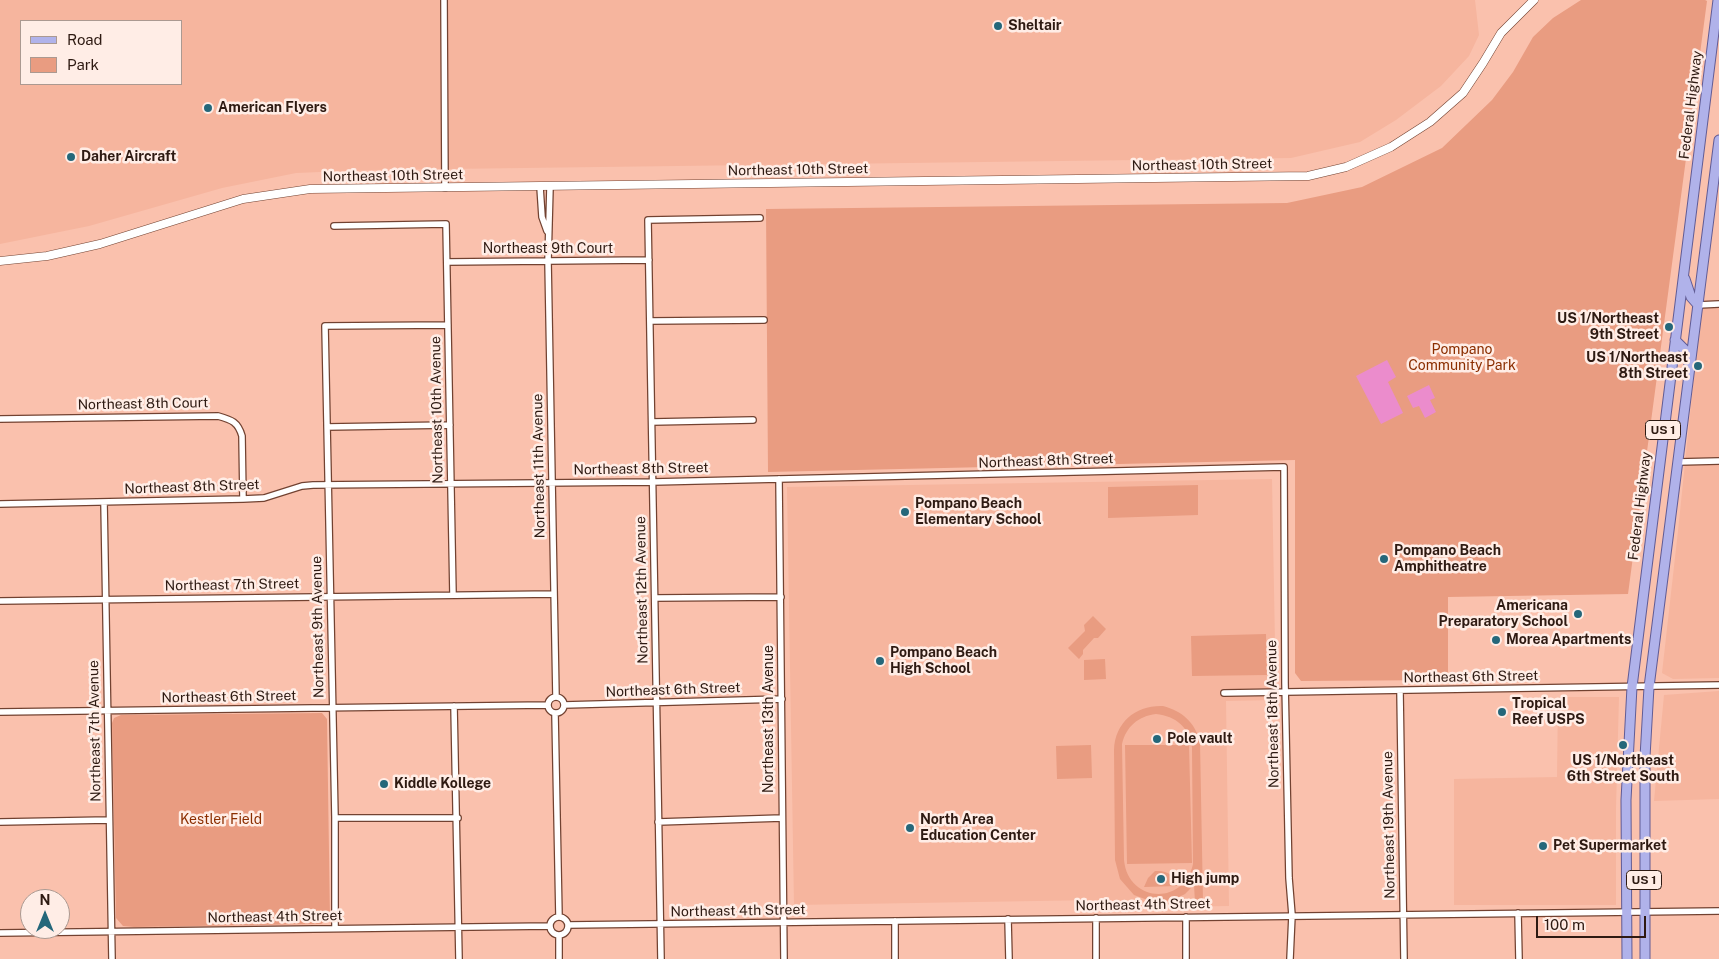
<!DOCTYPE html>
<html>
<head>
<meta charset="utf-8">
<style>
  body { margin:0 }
  #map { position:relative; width:1719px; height:959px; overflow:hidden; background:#fac1ad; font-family:"Public Sans",sans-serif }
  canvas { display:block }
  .legend { position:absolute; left:20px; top:20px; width:162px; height:65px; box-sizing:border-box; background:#ffede6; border:1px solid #ab9991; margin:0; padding:6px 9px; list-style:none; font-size:15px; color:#2e1a12 }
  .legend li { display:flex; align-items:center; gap:10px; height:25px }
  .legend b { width:25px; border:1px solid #ab9991 }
  .north { position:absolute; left:20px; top:889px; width:50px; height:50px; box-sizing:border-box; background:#ffede6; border:1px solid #ab9991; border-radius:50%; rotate:0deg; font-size:14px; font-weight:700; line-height:20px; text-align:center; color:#2e1a12 }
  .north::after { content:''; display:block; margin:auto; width:18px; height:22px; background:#25677a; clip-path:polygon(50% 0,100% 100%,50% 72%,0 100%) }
  .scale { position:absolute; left:1536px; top:916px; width:110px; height:22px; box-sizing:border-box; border:2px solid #2e1a12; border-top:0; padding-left:6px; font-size:15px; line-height:18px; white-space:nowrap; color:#2e1a12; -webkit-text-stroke:4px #ffede6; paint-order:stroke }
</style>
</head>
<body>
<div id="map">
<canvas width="1719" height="959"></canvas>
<ul class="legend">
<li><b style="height:6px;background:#b0b2ea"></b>Road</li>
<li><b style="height:14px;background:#e99c81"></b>Park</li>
</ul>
<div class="north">N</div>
<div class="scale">100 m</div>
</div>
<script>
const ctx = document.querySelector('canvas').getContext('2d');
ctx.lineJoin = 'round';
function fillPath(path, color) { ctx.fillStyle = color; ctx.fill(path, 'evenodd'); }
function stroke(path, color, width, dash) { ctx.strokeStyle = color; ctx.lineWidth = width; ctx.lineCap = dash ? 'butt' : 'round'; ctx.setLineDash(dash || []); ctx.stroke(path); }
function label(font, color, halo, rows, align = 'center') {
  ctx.font = font + ' "Public Sans",sans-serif'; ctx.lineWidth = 5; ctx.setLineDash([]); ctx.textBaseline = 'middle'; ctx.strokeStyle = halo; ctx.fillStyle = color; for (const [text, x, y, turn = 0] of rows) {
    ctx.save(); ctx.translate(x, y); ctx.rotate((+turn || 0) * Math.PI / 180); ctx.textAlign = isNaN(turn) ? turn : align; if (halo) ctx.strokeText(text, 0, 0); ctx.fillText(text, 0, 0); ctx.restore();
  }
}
const built = new Path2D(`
  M 0,0 L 1475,0 L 1479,35 L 1469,56 L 1441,86 L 1396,120 L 1360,142 L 1291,158 L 370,170 L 296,173 L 222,188 L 89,226 L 0,244 ZM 21,21 L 181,21 L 181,84 L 21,84 Z
  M 1701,308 L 1719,308 L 1719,678 L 1673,679 L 1662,673 L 1678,531 Z
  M 1272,479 L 1276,700 L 1226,701 L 1229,906 L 1097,908 L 1097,900 L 794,905 L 787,487 Z
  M 1719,691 L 1719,799 L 1654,801 L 1664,695 Z
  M 1558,697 L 1619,697 L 1616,808 L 1616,905 L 1454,905 L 1454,779 L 1557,777 Z`);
const green = new Path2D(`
  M 1581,0 L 1705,0 L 1707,1 L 1628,594 L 1448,597 L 1448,680 L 1301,681 L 1295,673 L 1295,460 L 768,472 L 766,209 L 1287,203 L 1362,187 L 1442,148 L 1492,100 L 1513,72 L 1533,37 L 1553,18 Z
  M 1198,485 L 1198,515 L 1108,518 L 1108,487 Z
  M 1093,616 L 1106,629 L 1098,638 L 1094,638 L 1083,650 L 1083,654 L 1079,659 L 1068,648 L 1085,631 L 1084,625 Z
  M 1266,634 L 1267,675 L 1192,676 L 1191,636 Z
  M 1105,659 L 1106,679 L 1084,680 L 1084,660 Z
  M 1163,706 C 1182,711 1195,722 1200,742 L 1203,902 L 1195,902 L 1194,885 L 1185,894 L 1173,900 L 1153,902 L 1134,895 L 1120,879 L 1115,860 L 1114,750 C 1115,722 1136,705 1163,706 ZM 1156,714 C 1176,716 1190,728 1192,748 L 1193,864 C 1184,906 1128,903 1124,860 L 1122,744 C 1126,727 1138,716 1156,714 Z
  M 322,713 L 327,719 L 330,919 L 321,924 L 134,927 L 123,926 L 116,918 L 112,723 L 114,718 L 121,715 Z
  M 1091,745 L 1092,778 L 1057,779 L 1056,746 Z
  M 1125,745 L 1189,745 L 1192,863 L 1127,864 Z
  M 1155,871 C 1167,870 1175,875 1177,886 L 1144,887 L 1148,878 Z`);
const water = new Path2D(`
  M 1387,360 L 1396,377 L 1388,382 L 1403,413 L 1381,424 L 1356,376 Z
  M 1429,385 L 1435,398 L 1430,400 L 1436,412 L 1425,418 L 1419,406 L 1413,408 L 1407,396 Z`);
const minor = new Path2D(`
  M 444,0 L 445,188
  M 540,187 L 542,217 L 547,231
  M 550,187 L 548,261 L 556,697
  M 334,226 L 446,224 L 453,595
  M 447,262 L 649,260
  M 1698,305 L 1719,304
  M 650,321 L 764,320
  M 0,419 L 218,416 C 232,420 238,422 242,436 L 243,499
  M 652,422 L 753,420
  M 327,427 L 450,425
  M 1678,462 L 1719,461
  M 779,479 L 784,959
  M 104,502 L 112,959
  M 0,504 L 243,499 L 264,498 L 302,486 L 313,485 L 653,482 L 1284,467 L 1285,683 L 1289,878 L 1292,915 L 1290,959
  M 655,598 L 781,597
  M 0,601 L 554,594
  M 1400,691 L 1404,959
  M 1224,693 L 1719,685
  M548 705a8 8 0 1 1 16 0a8 8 0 1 1-16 0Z
  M 564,705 L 782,699
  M 454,706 L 459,959
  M 0,712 L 547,705
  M 555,714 L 559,917
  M 335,818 L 458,818
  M 0,822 L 109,820
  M 658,822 L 782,818
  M 1518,913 L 1519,959
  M 1186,917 L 1186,959
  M550 926a9 9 0 1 1 18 0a9 9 0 1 1-18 0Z
  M 1096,918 L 1096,959
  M 1008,919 L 1009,959
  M 895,921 L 895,959
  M 568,925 L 1719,911
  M 335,928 L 335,818 L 325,326 L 448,325
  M 0,933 L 550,926
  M 559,935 L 559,959
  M 661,959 L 648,220 L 760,218`);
const tertiary = new Path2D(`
  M 0,261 L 47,256 L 100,244 L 243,199 L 310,189 L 1308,176 L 1346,167 L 1391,147 L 1430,122 L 1463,93 L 1483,63 L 1501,33 L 1534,0`);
const primary = new Path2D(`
  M 1685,279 L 1691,297 L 1698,305
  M 1675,340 L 1685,350 L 1689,364
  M 1627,959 L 1626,800 L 1632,687 L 1718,0
  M 1645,959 L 1645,757 L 1649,687 L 1719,140`);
const markers = [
  [998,26,5,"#25677a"],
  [208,108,5,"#25677a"],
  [71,157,5,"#25677a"],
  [1669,327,5,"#25677a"],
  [1698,366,5,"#25677a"],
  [905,512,5,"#25677a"],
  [1384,559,5,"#25677a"],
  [1578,614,5,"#25677a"],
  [1496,640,5,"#25677a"],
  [880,661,5,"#25677a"],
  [1502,712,5,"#25677a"],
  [1157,739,5,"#25677a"],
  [1623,745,5,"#25677a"],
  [384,784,5,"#25677a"],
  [910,828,5,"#25677a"],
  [1543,846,5,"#25677a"],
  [1161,879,5,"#25677a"]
];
const shields = [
  [1663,430,35],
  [1644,880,35]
];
const shieldNames = [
  ["US 1",1663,430],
  ["US 1",1644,880]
];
const poiNames = [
  ["Sheltair",1008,26],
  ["American Flyers",218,108],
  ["Daher Aircraft",81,157],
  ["US 1/Northeast",1659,319,"right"],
  ["9th Street",1659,335,"right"],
  ["US 1/Northeast",1688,358,"right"],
  ["8th Street",1688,374,"right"],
  ["Pompano Beach",915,504],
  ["Elementary School",915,520],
  ["Pompano Beach",1394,551],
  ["Amphitheatre",1394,567],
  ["Americana",1568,606,"right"],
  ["Preparatory School",1568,622,"right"],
  ["Morea Apartments",1506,640],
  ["Pompano Beach",890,653],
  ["High School",890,669],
  ["Tropical",1512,704],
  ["Reef USPS",1512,720],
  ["Pole vault",1167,739],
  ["US 1/Northeast",1623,761,"center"],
  ["6th Street South",1623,777,"center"],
  ["Kiddle Kollege",394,784],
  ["North Area",920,820],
  ["Education Center",920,836],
  ["Pet Supermarket",1553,846],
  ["High jump",1171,879]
];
const streetNames = [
  ["Federal Highway",1691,105,-83],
  ["Northeast 10th Street",1202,165,-1],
  ["Northeast 10th Street",798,170,-1],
  ["Northeast 10th Street",393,176,-1],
  ["Northeast 9th Court",548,249],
  ["Northeast 8th Court",143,404,-1],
  ["Northeast 10th Avenue",437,410,-91],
  ["Northeast 8th Street",1046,461,-2],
  ["Northeast 11th Avenue",539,466,-91],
  ["Northeast 8th Street",641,469,-1],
  ["Northeast 8th Street",192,487,-2],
  ["Federal Highway",1640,506,-83],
  ["Northeast 7th Street",232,585,-1],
  ["Northeast 12th Avenue",642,590,-91],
  ["Northeast 9th Avenue",318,627,-91],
  ["Northeast 6th Street",1471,677,-1],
  ["Northeast 6th Street",673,690,-2],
  ["Northeast 6th Street",229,697,-1],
  ["Northeast 18th Avenue",1273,714,-91],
  ["Northeast 13th Avenue",769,719,-90],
  ["Northeast 7th Avenue",95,731,-91],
  ["Northeast 19th Avenue",1389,825,-91],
  ["Northeast 4th Street",1143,905,-1],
  ["Northeast 4th Street",738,911,-1],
  ["Northeast 4th Street",275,917,-1]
];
const parkNames = [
  ["Pompano",1462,350],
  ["Community Park",1462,366],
  ["Kestler Field",221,820]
];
fillPath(built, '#f6b59e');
fillPath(green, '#e99c81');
fillPath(water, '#eb8ccc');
stroke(minor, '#724231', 8);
stroke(tertiary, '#724231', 9);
stroke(primary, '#615c95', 11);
stroke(minor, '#fff', 5.5);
stroke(tertiary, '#fff', 8);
stroke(primary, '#b0b2ea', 9);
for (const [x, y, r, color] of markers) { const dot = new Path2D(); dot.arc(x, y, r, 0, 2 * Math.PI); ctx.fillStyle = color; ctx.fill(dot); stroke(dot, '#ffede6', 2); }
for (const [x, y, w] of shields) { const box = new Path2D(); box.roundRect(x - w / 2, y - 9.5, w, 19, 4); ctx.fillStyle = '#ffede6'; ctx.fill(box); stroke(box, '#2e1a12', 1); }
label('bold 12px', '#2e1a12', null, shieldNames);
label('bold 14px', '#2e1a12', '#ffede6', poiNames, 'left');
label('14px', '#2e1a12', '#ffede6', streetNames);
label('14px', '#8b2e00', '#ffede6', parkNames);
</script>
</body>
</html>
